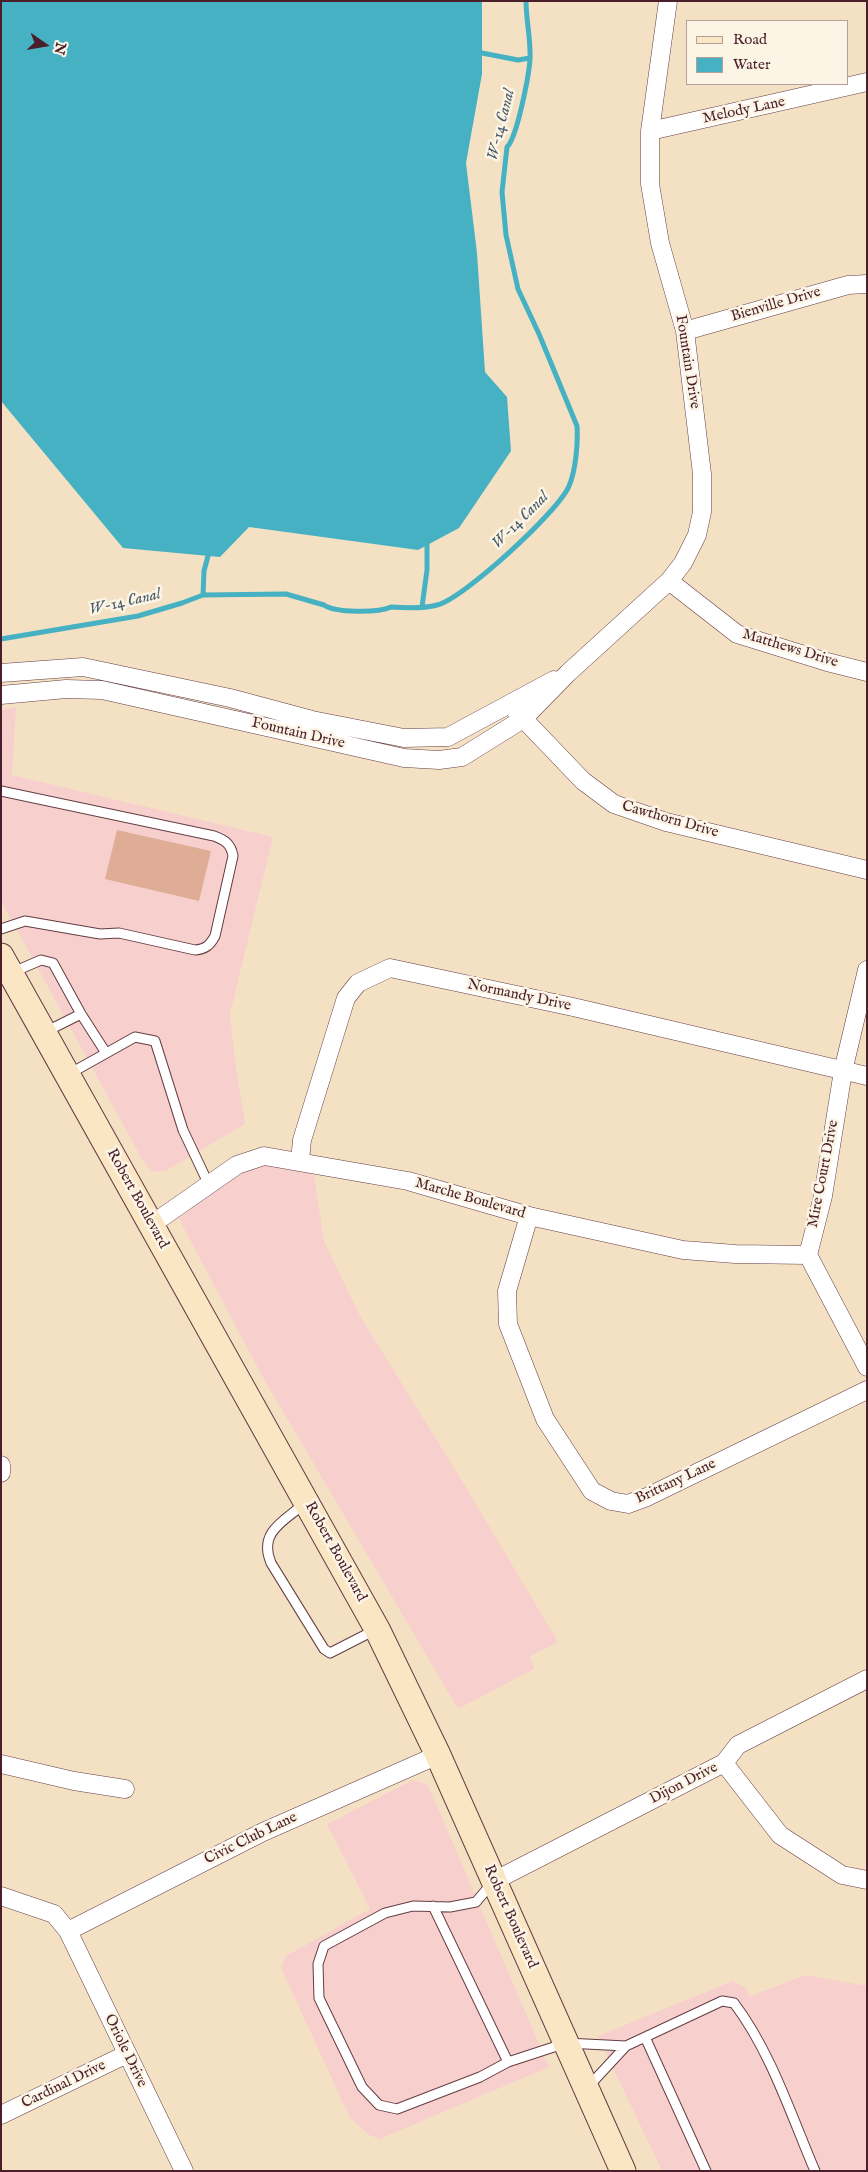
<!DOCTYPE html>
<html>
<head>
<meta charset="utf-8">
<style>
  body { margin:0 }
  #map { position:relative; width:868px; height:2172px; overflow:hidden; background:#f4e1c4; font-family:"IM FELL English",serif }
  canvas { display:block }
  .frame { position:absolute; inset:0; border:2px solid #4a1f2b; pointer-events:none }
  .legend { position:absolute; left:686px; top:20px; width:162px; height:65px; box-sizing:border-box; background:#fcf5e5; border:1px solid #b59f9b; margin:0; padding:6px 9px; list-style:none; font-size:15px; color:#4a1f2b }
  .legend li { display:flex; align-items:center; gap:10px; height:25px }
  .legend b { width:25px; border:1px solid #b59f9b }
  .north { position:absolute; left:20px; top:20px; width:50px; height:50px; -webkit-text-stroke:4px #fcf5e5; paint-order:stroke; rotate:103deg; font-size:14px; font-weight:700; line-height:20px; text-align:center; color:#4a1f2b }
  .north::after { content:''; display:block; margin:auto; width:18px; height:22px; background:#4a1f2b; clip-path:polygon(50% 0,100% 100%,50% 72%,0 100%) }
</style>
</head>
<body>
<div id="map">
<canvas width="868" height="2172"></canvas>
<div class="frame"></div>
<ul class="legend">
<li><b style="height:6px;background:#fbe6c4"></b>Road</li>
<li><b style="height:14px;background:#46b1c3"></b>Water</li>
</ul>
<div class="north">N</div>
</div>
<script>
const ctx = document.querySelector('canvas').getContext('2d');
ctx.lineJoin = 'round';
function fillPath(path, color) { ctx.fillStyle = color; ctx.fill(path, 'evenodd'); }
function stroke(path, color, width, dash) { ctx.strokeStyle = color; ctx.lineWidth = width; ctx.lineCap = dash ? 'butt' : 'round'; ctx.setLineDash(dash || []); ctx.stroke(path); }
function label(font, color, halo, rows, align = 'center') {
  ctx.font = font + ' "IM FELL English",serif'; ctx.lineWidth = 5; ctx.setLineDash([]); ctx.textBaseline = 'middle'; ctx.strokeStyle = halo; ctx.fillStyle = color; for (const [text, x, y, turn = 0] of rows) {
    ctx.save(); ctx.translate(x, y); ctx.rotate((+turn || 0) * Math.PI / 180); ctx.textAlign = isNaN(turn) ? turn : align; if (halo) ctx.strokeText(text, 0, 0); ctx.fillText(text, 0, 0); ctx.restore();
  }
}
const built = new Path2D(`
  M 16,707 L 12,775 L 273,837 L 230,1014 L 235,1061 L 245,1124 L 167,1170 L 153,1172 L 144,1163 L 1,901 L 1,710 Z
  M 262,1164 L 300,1169 L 314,1175 L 324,1241 L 360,1316 L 464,1484 L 558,1642 L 530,1656 L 534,1669 L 458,1709 L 261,1374 L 179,1219 L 202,1198 L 239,1172 Z
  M 413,1780 L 428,1785 L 549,2067 L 380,2139 L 369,2135 L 350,2118 L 281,1968 L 286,1956 L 370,1909 L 327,1824 Z
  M 806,1975 L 867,1986 L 867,2171 L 662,2171 L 598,2036 L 733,1981 L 745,1987 L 750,1996 Z`);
const water = new Path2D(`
  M 1,1 L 482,1 L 482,74 L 466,163 L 477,253 L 485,372 L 507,397 L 511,451 L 459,528 L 418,550 L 249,527 L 220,557 L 123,548 L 1,401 Z`);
const stream = new Path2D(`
  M 482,53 L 518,60 L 530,58
  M 203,595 L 204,571 L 208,556
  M 422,607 L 427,570 L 427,545
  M 1,639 L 138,616 L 182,603 L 203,595 L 286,594 L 324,605 C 335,613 378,613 391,607 C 405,608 423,609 437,605 C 463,599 559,511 569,486 C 576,470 578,442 577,426 L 539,334 L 518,289 L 506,235 L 502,192 L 507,147 C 517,138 529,75 530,59 C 531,40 526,20 526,1`);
const building = new Path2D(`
  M 117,830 L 211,851 L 199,901 L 105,879 Z`);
const lane = new Path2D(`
  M 1,791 L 214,836 C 225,840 231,844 233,856 L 215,936 C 210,945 206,949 195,950 L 119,933 L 100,934 L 25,921 L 1,929
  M 11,973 L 41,960 L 53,963 L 81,1014 L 106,1053
  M 45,1032 L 81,1014
  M 69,1074 L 135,1037 L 155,1041 L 183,1130 L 209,1185
  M 304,1504 C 284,1521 258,1532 271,1563 L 324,1649 L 330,1653 L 375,1630
  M 492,1883 L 476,1902 L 450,1907 L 413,1906 L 385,1913 L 324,1946 L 318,1964 L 319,1998 L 362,2087 L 379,2105 L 397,2109 L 480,2077 L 508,2062 L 566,2043 L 626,2046 L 588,2087
  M 433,1906 L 508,2062
  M 645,2037 L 706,2171
  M 626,2046 L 722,2001 L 734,2003 C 771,2052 791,2115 815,2171`);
const street = new Path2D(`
  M 650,131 L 867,82
  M 685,331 L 848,285 L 867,284
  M 669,581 L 737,634 L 827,662 L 867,672
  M 1,673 L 83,667 L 230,698 L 312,720 L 404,738 L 448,737 L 554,680
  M 1,695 L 66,689 L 102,690 L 404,758 L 439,760 L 462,757 L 523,719 L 568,673 L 669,581 L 683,563 L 697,535 L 702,512 L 702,474 L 685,331 L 660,243 L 650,184 L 650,131 L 668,1
  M 515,710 L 583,781 L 614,804 L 666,822 L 867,870
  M 867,970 L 843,1071 L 823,1196 L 808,1255 L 867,1367
  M 300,1161 L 302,1140 L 346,998 L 358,983 L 390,968 L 573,1007 L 867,1076
  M 529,1216 L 507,1291 L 508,1324 L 545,1419 L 592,1491 L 611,1501 L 628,1504 L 647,1497 L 867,1390
  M 151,1225 L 237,1165 L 264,1156 L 408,1181 L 529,1216 L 683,1250 L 735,1254 L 808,1255
  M 1,1465 L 1,1473
  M 724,1763 L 780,1835 L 842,1875 L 867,1880
  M 1,1764 L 74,1781 L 125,1789
  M 494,1881 L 724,1763 L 738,1745 L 867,1679
  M 1,1896 L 54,1914 L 68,1931 L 184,2171
  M 68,1931 L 263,1832 L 438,1755
  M 1,2115 L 127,2054`);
const secondary = new Path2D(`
  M 1,956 L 377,1629 L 438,1755 L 623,2171`);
const streetNames = [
  ["Melody Lane",744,111,-12],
  ["Bienville Drive",776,305,-16],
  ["Fountain Drive",687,362,81],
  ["Matthews Drive",790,649,17],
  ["Fountain Drive",298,734,13],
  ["Cawthorn Drive",670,820,16],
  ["Normandy Drive",519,996,12],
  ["Mire Court Drive",824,1174,-79],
  ["Robert Boulevard",137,1199,61],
  ["Marche Boulevard",470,1199,16],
  ["Brittany Lane",676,1482,-25],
  ["Robert Boulevard",335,1552,61],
  ["Dijon Drive",684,1784,-27],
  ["Civic Club Lane",251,1839,-26],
  ["Robert Boulevard",510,1917,66],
  ["Oriole Drive",125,2051,64],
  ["Cardinal Drive",64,2085,-26]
];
const waterNames = [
  ["W-14 Canal",502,125,-76],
  ["W-14 Canal",521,521,-45],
  ["W-14 Canal",125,603,-13]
];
fillPath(built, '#f7d0cd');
fillPath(water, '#46b1c3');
stroke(stream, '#46b1c3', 5);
fillPath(building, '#dfac96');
stroke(lane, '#643c42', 11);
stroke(street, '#643c42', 19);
stroke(secondary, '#643c42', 27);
stroke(lane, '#fff', 9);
stroke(street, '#fff', 18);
stroke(secondary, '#fbe6c4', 25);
label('15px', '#4a1f2b', '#fcf5e5', streetNames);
label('italic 16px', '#485968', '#fcf5e5', waterNames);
</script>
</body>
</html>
